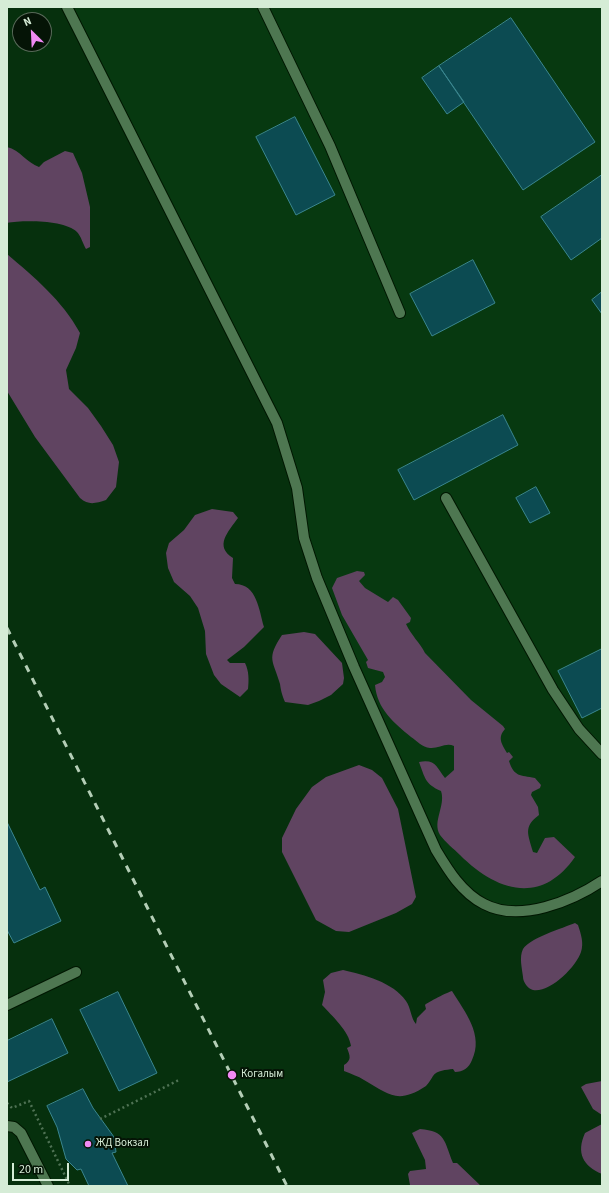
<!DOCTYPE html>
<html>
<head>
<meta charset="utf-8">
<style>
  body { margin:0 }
  #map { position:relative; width:609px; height:1193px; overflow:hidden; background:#06300d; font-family:"Source Sans 3",sans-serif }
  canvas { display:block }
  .frame { position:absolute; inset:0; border:8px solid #d5ecd6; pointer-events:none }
  .north { position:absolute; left:12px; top:12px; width:40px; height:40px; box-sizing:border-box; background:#051406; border:1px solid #586a59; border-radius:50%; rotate:336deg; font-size:11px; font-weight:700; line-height:16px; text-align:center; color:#d5ecd6 }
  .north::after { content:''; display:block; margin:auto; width:14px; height:18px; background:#f18af4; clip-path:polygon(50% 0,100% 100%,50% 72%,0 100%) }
  .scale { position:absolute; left:12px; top:1163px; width:57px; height:18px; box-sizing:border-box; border:2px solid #d5ecd6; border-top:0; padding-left:5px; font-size:12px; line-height:14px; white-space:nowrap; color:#d5ecd6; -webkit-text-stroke:3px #051406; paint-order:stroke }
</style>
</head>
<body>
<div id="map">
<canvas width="609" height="1193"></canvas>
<div class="frame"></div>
<div class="north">N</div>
<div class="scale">20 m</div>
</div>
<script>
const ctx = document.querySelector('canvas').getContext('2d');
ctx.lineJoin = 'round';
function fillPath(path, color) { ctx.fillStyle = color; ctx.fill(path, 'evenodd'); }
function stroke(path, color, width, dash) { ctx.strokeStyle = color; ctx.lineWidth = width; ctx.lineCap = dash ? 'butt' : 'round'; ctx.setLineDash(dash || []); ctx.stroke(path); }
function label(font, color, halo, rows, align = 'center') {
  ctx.font = font + ' "Source Sans 3",sans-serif'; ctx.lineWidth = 4; ctx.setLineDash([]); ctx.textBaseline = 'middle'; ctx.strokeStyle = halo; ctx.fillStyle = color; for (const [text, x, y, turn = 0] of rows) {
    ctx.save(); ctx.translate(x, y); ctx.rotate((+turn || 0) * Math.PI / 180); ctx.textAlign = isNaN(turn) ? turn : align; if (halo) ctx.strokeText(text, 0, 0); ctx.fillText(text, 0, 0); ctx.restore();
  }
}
const built = new Path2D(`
  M 67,7 L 602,7 L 602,881 L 533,910 L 485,904 L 448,870 L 317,578 L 277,423 Z`);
const green = new Path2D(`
  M 7,147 C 20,150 27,163 39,167 L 44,162 L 65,151 L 73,153 L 82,173 L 90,207 L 90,247 L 86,249 C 83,244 81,236 77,232 C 65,220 23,220 7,223 Z
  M 7,254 C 35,278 62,300 80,333 L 76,348 L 66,370 L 69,389 L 88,408 L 101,426 L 113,445 L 119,462 L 116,487 L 106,500 C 96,503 89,506 80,498 L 35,437 L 7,391 Z
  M 212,509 L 233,512 L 238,518 C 228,532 214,546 233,558 L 232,578 L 235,584 C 257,584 259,610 264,627 L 244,647 L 227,660 L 230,663 L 245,663 C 249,671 249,680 248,689 L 240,697 L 221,684 L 214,675 L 206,654 L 205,631 L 198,608 L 190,596 L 174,582 L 168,568 L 166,553 L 169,543 L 184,530 L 195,515 Z
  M 357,571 L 364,572 L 365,575 L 359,581 L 365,588 L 388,602 L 393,597 L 398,600 L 411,618 L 410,622 L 406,624 C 411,635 420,643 425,653 L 471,700 L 503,726 L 505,729 C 497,738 502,744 507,753 L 509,752 L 513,757 L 509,761 C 514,777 520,775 535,778 L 541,785 L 540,788 L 532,792 L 531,795 L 538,807 L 539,815 C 523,827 528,834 533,852 L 537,853 L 545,838 L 554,837 L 575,857 C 541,906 496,891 460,855 C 454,849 445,842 440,835 C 432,821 446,806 441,791 C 425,784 425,778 419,762 C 436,759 436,767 445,778 L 454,770 L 454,746 C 446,742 438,749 430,748 C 422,747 417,741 411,737 C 394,723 377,709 375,685 L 382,682 L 385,677 L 383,672 L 368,668 L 366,662 L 368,660 L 342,615 L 332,588 L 337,578 Z
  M 304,632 L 315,634 L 342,663 L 344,678 L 343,684 L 331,695 L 319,701 L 308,705 L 285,702 C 282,695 281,691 280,684 C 273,660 266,659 282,635 Z
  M 359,765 L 372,770 L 382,778 L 398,809 L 416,897 L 412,904 L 396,913 L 349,932 L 336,931 L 316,920 L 282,852 L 282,838 L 296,809 L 312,787 L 326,777 Z
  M 575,923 L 578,925 C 581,934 584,943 581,952 C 576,967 550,993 533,990 C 528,989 523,982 523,977 C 522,968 519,957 523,949 C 530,938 563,928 575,923 Z
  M 343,970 C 364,975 393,982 406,1001 C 411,1008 411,1019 416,1024 L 417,1018 L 426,1009 L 425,1005 C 428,1002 448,992 452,991 C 465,1012 484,1035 472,1060 C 469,1068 463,1072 455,1072 L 453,1069 C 446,1070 437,1070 433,1076 C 431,1079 429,1083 426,1086 C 397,1105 389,1094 364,1080 C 358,1076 351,1074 344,1071 L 344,1065 C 352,1060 350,1056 347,1048 L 351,1046 C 349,1031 332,1016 322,1005 L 325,992 L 323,980 L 331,973 Z
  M 602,1081 L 602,1115 L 593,1109 L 581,1087 L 586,1084 Z
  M 602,1124 L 602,1174 C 583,1166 576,1153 585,1133 Z
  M 420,1129 C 446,1131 444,1141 453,1163 L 457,1163 L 481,1186 L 410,1185 L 408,1174 L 410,1171 L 426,1169 L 425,1160 L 412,1133 Z`);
const building = new Path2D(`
  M 511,18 L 595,142 L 523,190 L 439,66 Z
  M 439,66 L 464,102 L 447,114 L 422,78 Z
  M 295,117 L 335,195 L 296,215 L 256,137 Z
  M 602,175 L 602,238 L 571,260 L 541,217 Z
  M 473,260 L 495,303 L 432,336 L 410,294 Z
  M 602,292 L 602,314 L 592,300 Z
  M 503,415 L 518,445 L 414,500 L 398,470 Z
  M 536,487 L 550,513 L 530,523 L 516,498 Z
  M 602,649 L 602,708 L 582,718 L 558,671 Z
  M 7,822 L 40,890 L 45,887 L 61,921 L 14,943 L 7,930 Z
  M 118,992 L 157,1073 L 119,1091 L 80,1010 Z
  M 52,1019 L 68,1053 L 7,1082 L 7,1041 Z
  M 83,1089 L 93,1108 L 114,1137 L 116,1152 L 112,1153 L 128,1186 L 89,1186 L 81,1169 L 77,1170 L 66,1159 L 57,1127 L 47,1106 Z`);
const path = new Path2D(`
  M 7,1103 L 12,1108 L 29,1101 L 70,1186
  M 100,1119 L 179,1080`);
const service = new Path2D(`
  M 67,7 L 277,423 L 297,488 L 304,538 L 317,578 L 354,667 L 436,850 C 448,870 462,893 484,904 C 520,923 572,901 602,881
  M 263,7 L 330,146 L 400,313
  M 446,498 L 553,690 L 579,729 L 602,754
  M 7,1005 L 76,972
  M 7,1126 L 14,1127 L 21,1133 L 48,1186`);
const rail = new Path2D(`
  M 7,628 L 287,1186`);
const markers = [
  [232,1075,5,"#f18af4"],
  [88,1144,4,"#f18af4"]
];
const poiNames = [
  ["Когалым",241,1075],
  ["ЖД Вокзал",96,1144]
];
fillPath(built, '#073910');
fillPath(green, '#604461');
fillPath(building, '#0c4b52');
stroke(building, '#3a868f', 1);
stroke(service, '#001601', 12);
stroke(path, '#4f7254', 2.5, [2, 3]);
stroke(service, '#4e7751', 10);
stroke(rail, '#b4ceb6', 3, [7, 7]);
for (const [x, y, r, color] of markers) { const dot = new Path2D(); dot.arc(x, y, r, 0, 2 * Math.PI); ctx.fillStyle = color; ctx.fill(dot); stroke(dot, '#051406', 1.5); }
label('11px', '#d5ecd6', '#051406', poiNames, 'left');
</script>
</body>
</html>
